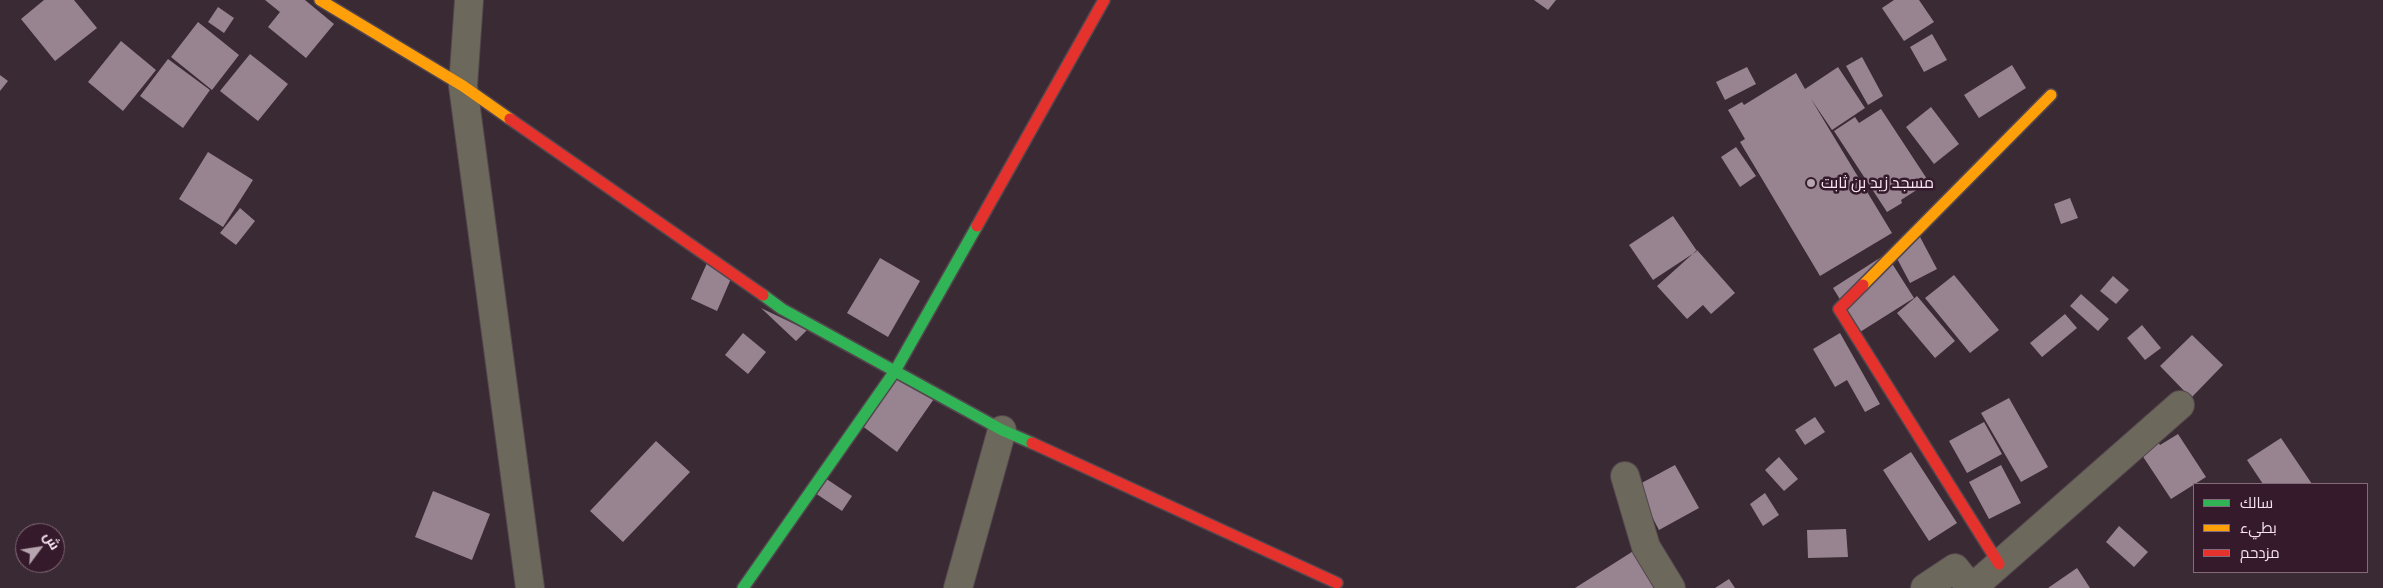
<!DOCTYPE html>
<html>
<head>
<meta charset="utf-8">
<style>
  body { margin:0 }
  #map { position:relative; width:2383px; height:588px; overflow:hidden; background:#3a2a34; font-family:"Exo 2",Cairo,sans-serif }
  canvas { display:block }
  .legend { position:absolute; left:2193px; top:483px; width:175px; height:90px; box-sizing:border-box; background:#351a2c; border:1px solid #836b7b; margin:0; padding:6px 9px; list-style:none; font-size:15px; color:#f8e5f1 }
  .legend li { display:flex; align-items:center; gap:10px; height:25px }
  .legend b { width:25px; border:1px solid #836b7b }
  .north { position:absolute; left:15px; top:523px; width:50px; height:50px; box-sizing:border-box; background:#351a2c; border:1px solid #836b7b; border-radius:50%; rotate:59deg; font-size:14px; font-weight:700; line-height:20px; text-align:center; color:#f8e5f1 }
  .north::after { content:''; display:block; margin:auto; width:18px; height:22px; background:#b6a4af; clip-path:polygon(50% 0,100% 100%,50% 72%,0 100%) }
</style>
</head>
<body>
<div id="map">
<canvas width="2383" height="588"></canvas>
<ul class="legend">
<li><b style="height:6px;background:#30b455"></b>سالك</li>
<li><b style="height:6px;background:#ff9f0a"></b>بطيء</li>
<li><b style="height:6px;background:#e5322d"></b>مزدحم</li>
</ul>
<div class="north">ش</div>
</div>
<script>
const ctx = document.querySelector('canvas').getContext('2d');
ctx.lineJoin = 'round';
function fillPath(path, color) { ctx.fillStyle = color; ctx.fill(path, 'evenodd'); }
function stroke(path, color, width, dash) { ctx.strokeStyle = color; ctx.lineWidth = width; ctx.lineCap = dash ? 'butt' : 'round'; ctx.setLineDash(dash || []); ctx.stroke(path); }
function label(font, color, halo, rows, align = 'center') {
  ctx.font = font + ' "Exo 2",Cairo,sans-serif'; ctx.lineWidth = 5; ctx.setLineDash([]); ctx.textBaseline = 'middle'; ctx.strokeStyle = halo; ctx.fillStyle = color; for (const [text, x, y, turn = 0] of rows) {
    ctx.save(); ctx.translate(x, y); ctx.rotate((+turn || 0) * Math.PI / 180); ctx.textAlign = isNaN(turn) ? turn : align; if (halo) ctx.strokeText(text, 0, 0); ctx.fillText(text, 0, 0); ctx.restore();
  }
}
const building = new Path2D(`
  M 44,0 L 74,0 L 97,28 L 55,61 L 21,19 Z
  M 265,0 L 305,0 L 334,24 L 306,58 L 268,27 L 280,12 Z
  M 1534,0 L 1556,0 L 1548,10 Z
  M 1894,0 L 1919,0 L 1934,22 L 1904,41 L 1882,8 Z
  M 218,7 L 234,18 L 224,33 L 208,22 Z
  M 198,22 L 239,55 L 212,90 L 171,57 Z
  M 1932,34 L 1947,60 L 1924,72 L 1910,47 Z
  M 121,41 L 156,70 L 123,111 L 88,82 Z
  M 250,54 L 288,84 L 258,121 L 220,91 Z
  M 1862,57 L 1883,96 L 1868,105 L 1846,66 Z
  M 168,59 L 210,90 L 183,128 L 140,96 Z
  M 2012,65 L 2026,88 L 1979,118 L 1964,95 Z
  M 1747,67 L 1756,84 L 1725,100 L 1716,82 Z
  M 1838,67 L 1865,108 L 1832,130 L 1811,99 L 1892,233 L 1820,276 L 1740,142 L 1745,139 L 1728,110 L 1742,102 L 1744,105 L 1796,73 L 1805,89 Z
  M 0,75 L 8,81 L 0,91 Z
  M 1931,107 L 1959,144 L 1934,164 L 1906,127 Z
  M 1881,109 L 1929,182 L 1901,200 L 1902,203 L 1887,212 L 1834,131 L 1855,117 L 1859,123 Z
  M 1736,147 L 1756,176 L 1740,187 L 1721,157 Z
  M 208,152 L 253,180 L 223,227 L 179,199 Z
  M 2070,198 L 2078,218 L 2061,224 L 2054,204 Z
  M 240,208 L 255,221 L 236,245 L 220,233 Z
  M 1673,216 L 1697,251 L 1653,280 L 1629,245 Z
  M 1919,235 L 1937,269 L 1910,283 L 1892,249 Z
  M 1697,250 L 1735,293 L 1711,314 L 1703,305 L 1687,319 L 1657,286 Z
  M 1886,254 L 1914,298 L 1860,332 L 1833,288 Z
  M 880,258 L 920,281 L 888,337 L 847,313 Z
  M 707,263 L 733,274 L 717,311 L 691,299 Z
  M 1954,275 L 1999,330 L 1970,353 L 1925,298 Z
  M 2113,276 L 2129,290 L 2116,304 L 2100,291 Z
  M 2081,294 L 2109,319 L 2098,331 L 2070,306 Z
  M 1917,296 L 1955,341 L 1935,358 L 1897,313 Z
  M 761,308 L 807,330 L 796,341 Z
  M 2065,314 L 2077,328 L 2042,357 L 2030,343 Z
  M 2142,325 L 2161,348 L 2145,360 L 2127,338 Z
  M 743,333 L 766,352 L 748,374 L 725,355 Z
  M 1840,333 L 1880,404 L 1865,412 L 1847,380 L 1835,387 L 1813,349 Z
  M 2192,335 L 2223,365 L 2191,398 L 2160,366 Z
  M 900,370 L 936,396 L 897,452 L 861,425 Z
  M 2009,398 L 2048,467 L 2021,482 L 1981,413 Z
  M 1815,417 L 1825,432 L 1805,445 L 1795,430 Z
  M 1984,422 L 2002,454 L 1967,473 L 1949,441 Z
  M 2178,434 L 2206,477 L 2171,499 L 2136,446 L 2154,435 L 2160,445 Z
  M 2281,438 L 2312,484 L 2263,484 L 2247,460 Z
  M 656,441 L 690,472 L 623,542 L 590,511 Z
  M 1911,452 L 1957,523 L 1929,541 L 1883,470 Z
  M 1779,457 L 1798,479 L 1784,491 L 1765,470 Z
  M 1675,465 L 1699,508 L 1659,530 L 1636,486 Z
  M 2001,465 L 2021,503 L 1989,519 L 1969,482 Z
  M 822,476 L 852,496 L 842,511 L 812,491 Z
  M 433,491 L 490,514 L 472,560 L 415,537 Z
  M 1765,493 L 1779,515 L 1763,526 L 1750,504 Z
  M 2119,526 L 2148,552 L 2134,567 L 2106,542 Z
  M 1846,529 L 1848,557 L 1808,558 L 1807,530 Z
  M 1635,550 L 1659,588 L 1575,588 Z
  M 2077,568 L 2090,588 L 2048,588 Z
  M 1729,579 L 1735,588 L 1715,588 Z`);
const street = new Path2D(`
  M 469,0 L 463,86 L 530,588
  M 1625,476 L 1646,547 L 1671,588
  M 958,588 L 1002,430
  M 1925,588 L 1955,568 L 1971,588
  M 1972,588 L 2180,405`);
const fast = new Path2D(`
  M 763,295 L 782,309 L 1002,430 L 1032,443
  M 743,588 L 895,371 L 977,226`);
const slow = new Path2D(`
  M 320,0 L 463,86 L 510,119
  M 1863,285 L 2051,95`);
const jam = new Path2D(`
  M 510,119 L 763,295
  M 977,226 L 1104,0
  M 1863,285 L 1839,309 L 1999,564
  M 1032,443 L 1337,583`);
const markers = [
  [1811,183,5,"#b6a4af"]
];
const poiNames = [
  ["مسجد زيد بن ثابت",1821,183]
];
fillPath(building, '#978490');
stroke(street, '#53464e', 30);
stroke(fast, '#53464e', 14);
stroke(slow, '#53464e', 14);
stroke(jam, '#53464e', 14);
stroke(street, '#6d685c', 28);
stroke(fast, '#30b455', 11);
stroke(slow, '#ff9f0a', 11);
stroke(jam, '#e5322d', 11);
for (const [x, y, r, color] of markers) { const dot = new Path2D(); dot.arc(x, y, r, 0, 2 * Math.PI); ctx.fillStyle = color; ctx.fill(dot); stroke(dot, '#351a2c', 2); }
label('16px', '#f8e5f1', '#351a2c', poiNames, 'left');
</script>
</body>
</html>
